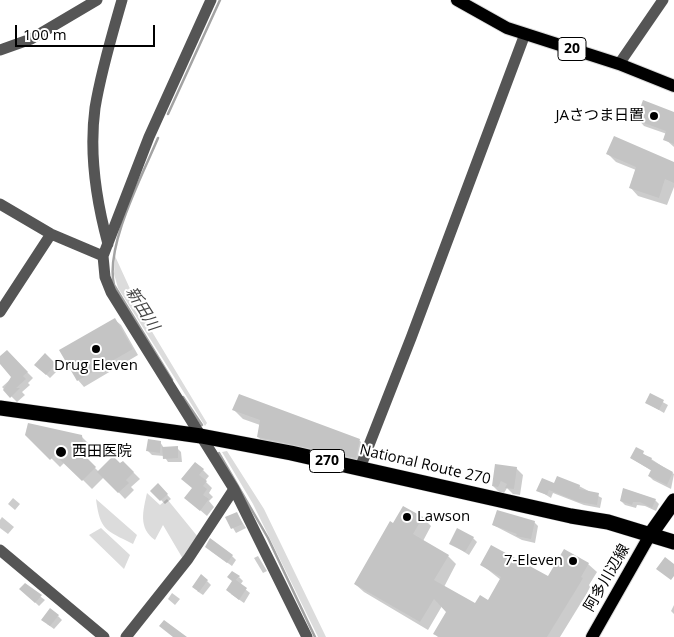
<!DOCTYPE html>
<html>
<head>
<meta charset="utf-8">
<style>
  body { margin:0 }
  #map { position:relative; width:674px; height:637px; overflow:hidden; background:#fff; font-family:"Open Sans",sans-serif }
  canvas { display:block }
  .scale { position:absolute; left:15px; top:25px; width:140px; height:22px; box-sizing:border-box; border:2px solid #000; border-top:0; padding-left:6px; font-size:15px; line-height:18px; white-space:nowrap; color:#000; -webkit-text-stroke:4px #fff; paint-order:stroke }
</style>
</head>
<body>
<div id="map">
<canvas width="674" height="637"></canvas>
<div class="scale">100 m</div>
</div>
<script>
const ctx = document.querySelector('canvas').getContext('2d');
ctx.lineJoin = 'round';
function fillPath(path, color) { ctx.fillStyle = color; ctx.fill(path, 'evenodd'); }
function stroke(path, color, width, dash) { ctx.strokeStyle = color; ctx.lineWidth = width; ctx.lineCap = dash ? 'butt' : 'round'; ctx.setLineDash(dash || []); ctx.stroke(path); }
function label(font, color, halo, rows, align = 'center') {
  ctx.font = font + ' "Open Sans","Noto Sans JP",sans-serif'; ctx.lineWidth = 4; ctx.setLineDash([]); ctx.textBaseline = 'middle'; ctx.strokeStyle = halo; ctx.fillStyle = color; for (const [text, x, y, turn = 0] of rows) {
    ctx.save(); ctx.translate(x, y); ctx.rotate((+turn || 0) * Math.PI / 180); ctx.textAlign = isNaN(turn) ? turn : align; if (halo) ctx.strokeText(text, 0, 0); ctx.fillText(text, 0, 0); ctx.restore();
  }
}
const green = new Path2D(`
  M 115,256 L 142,315 L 207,423 L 205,426 L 118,288 L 114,274 Z
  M 227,451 L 264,509 L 326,637 L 318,637 L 253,504 L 222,452 Z
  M 147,493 L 160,505 L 167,499 L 198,537 L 183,559 L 163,525 L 155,540 C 138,528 143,511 147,493 Z
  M 96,499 L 137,535 L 133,544 C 106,530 100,531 96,499 Z
  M 101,528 L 130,555 L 124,569 L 89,535 Z`);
const shadow = new Path2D(`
  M 674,114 L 674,147 L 665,139 L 667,134 L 644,126 L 638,119 Z
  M 608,154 L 674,163 L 674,187 L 667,205 L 638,196 L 630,187 L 636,170 L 616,162 Z
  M 114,319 L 121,325 L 138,355 L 84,387 L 78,380 Z
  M 7,352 L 33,378 L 28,383 L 30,385 L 22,392 L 25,395 L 17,402 L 2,387 L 13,377 L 0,362 L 0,358 Z
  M 45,355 L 59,369 L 50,378 L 36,365 Z
  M 650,395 L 668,405 L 664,413 L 647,403 Z
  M 234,410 L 360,441 L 368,449 L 364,466 L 267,445 L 258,437 L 260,425 L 243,419 Z
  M 27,434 L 81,436 L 90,445 L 91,452 L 76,449 L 99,472 L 123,462 L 140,479 L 131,487 L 134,490 L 125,499 L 104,477 L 92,489 L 65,462 L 60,467 Z
  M 160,442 L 164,448 L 177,448 L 181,452 L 182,462 L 168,462 L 164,456 L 152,455 L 148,451 Z
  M 636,449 L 674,474 L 671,489 L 653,480 L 649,476 L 652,471 L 631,458 Z
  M 516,468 L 523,475 L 520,495 L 513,494 L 507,488 L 504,493 L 499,492 L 493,486 Z
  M 203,470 L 209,476 L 205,481 L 212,488 L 209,493 L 213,497 L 209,501 L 214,507 L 207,516 L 186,498 L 193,488 L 183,479 Z
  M 158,485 L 171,499 L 165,504 L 152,491 Z
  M 579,486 L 602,498 L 600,508 L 584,505 L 553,493 L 551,498 L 538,490 Z
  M 13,498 L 20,504 L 15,510 L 8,504 Z
  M 655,500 L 659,504 L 656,511 L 645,506 L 637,505 L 636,508 L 625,505 L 621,501 Z
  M 404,507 L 423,518 L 431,526 L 423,541 L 448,556 L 456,564 L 444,587 L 475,605 L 488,601 L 501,580 L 482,565 L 548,578 L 588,564 L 597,572 L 589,585 L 590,587 L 587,593 L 560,637 L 438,637 L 435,634 L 447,612 L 442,606 L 428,630 L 364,592 L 355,584 Z
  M 236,513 L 246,528 L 236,533 L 227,518 Z
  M 2,517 L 14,527 L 8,534 L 0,528 L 0,520 Z
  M 534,522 L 538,526 L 535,543 L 522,540 L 493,525 Z
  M 473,538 L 477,542 L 469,555 L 450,543 Z
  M 211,551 L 232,556 L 236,560 L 232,566 Z
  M 258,556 L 267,571 L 263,573 L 254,558 Z
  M 239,577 L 243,581 L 240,585 L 250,593 L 244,603 L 231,594 L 233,582 Z
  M 207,581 L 211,585 L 203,595 L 197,591 Z
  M 25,585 L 45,600 L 39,606 L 21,589 Z
  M 172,593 L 180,599 L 175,605 L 168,599 Z
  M 674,605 L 674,614 L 671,611 Z
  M 58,616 L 62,620 L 54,629 L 47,624 Z`);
const stream = new Path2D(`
  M 168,114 L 220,0
  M 158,138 C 142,176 105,246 114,285 L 172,380
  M 183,397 L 202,425
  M 219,453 L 268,538 L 315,637`);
const building = new Path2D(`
  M 643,100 L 674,112 L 674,144 L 663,140 L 666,131 L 636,120 Z
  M 614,136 L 674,162 L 674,183 L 665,179 L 659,198 L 629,188 L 636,167 L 606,154 Z
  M 115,318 L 133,349 L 77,381 L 59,350 Z
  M 7,350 L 28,372 L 23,376 L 26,379 L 16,388 L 20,388 L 10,398 L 3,390 L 11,377 L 0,364 L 0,356 Z
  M 45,353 L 56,364 L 46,375 L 34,365 Z
  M 650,393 L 664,400 L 659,410 L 645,403 Z
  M 239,394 L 360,439 L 356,458 L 257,437 L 260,420 L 232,410 Z
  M 28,423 L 82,435 L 83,444 L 70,441 L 96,467 L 82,481 L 55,455 L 50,460 L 25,435 Z
  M 148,439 L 161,441 L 160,453 L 146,451 Z
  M 178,446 L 178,458 L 163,459 L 162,447 Z
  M 636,447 L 644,451 L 643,454 L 652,458 L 651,460 L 673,472 L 667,485 L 648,476 L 651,470 L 630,458 Z
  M 113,456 L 120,463 L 123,461 L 134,472 L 126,480 L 129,483 L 118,493 L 97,472 Z
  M 195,462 L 204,469 L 199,475 L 207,481 L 203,486 L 207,489 L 203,495 L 209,499 L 200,511 L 184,498 L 192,488 L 181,479 Z
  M 495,464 L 517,467 L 514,489 L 505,488 L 507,484 L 501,481 L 498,487 L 492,486 Z
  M 557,476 L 580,485 L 579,489 L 599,493 L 597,505 L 579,502 L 549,490 L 547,495 L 536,491 L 542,478 L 554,483 Z
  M 158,483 L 168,494 L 160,501 L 150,491 Z
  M 623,488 L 656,499 L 652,508 L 640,502 L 633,502 L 632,505 L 620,501 Z
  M 403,506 L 423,517 L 413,534 L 449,555 L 434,580 L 475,603 L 480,595 L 488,600 L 501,577 L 480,565 L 491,545 L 548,576 L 564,549 L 589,563 L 581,577 L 583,578 L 579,585 L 547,637 L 439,637 L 433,634 L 446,612 L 434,599 L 420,622 L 354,584 L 390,521 L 393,523 Z
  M 497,510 L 535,521 L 531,539 L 516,536 L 517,534 L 492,525 Z
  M 237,512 L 243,524 L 231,529 L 225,517 Z
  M 457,528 L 474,537 L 465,552 L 449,544 Z
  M 210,538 L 233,555 L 227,563 L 205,547 Z
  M 665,557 L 674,564 L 674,576 L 671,580 L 656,569 Z
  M 232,571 L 240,576 L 236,580 L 247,588 L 239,600 L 226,590 L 232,581 L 227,577 Z
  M 201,574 L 208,580 L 199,592 L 192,587 Z
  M 25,583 L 42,595 L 35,603 L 19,589 Z
  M 50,608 L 59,615 L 50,626 L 41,620 Z
  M 164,620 L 187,637 L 173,637 L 159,626 Z`);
const minor = new Path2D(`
  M 211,0 L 149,137 L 103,256 L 105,277 L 111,292 L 234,489 L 307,637
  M 0,50 L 31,39 L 97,0
  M 619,64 L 663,0
  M 0,204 L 51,234 L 103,256
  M 108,244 C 96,200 89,153 95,108 C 101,71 112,35 122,0
  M 0,312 L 51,234
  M 360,468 L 411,338 L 525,34
  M 0,550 L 104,637
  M 126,637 L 188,559 L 234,489`);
const major = new Path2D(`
  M 457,0 L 507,28 L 619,64 L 674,86
  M 592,637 L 650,535`);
const highway = new Path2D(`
  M 0,408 L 201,436 L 291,453 L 571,516 L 608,522 L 674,542
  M 650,535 L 674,501`);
const markers = [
  [654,116,5,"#000"],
  [96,349,5,"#000"],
  [61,452,6,"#000"],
  [407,517,5,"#000"],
  [573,561,5,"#000"]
];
const shields = [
  [572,49,28],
  [327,461,35]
];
const shieldNames = [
  ["20",572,49],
  ["270",327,461]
];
const poiNames = [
  ["JAさつま日置",644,116],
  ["Drug Eleven",96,366,"center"],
  ["西田医院",72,452,"left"],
  ["Lawson",417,517,"left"],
  ["7-Eleven",563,561]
];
const streetNames = [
  ["National Route 270",425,465,13],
  ["阿多川辺線",607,578,-60]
];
const waterNames = [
  ["新田川",142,309,58]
];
fillPath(green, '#dcdcdc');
fillPath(shadow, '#0003');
stroke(stream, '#a3a3a3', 2.5);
fillPath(building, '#c4c4c4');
stroke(major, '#dbdbdb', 14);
stroke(highway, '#dbdbdb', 16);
stroke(minor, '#555', 11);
stroke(major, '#000', 12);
stroke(highway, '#000', 15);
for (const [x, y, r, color] of markers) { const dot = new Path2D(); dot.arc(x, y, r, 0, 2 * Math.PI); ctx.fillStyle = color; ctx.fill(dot); stroke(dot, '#fff', 2); }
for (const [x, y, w] of shields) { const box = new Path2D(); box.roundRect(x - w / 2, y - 11.5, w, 23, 4); ctx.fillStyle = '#fff'; ctx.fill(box); stroke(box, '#000', 1); }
label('bold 14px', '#000', null, shieldNames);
label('15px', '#000', '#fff', poiNames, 'right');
label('15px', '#000', '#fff', streetNames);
label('italic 16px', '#444', '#fff', waterNames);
</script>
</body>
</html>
